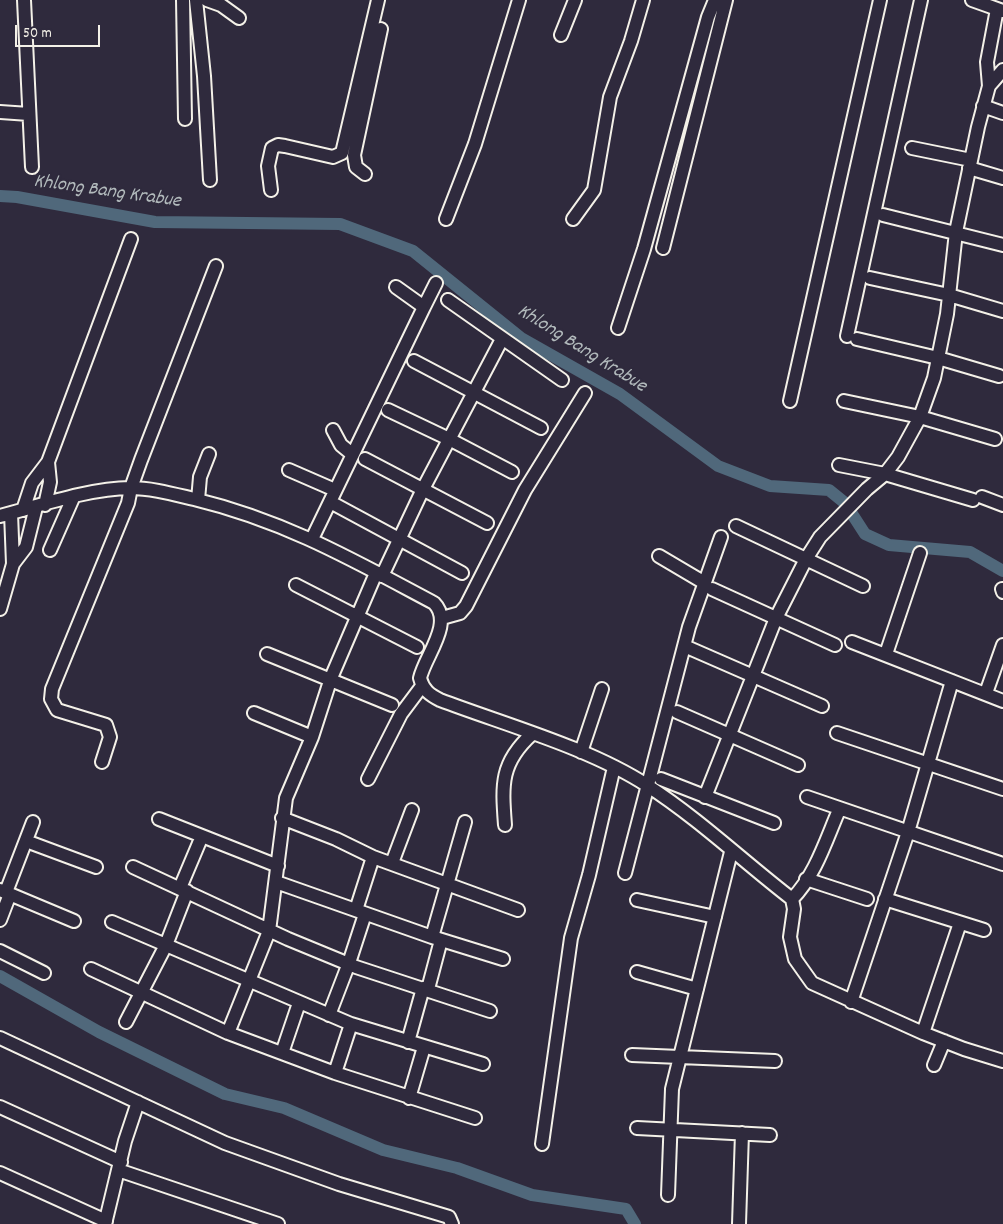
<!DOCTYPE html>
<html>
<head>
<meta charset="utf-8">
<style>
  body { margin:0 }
  #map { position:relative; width:1003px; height:1224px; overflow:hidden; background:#2f2a3d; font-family:Dekko,sans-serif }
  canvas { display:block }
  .scale { position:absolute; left:15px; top:25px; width:85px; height:22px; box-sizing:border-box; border:2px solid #f4f1e8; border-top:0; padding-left:6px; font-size:15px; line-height:18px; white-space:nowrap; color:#f4f1e8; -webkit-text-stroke:4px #2f2a3d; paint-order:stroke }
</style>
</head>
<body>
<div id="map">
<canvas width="1003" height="1224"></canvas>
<div class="scale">50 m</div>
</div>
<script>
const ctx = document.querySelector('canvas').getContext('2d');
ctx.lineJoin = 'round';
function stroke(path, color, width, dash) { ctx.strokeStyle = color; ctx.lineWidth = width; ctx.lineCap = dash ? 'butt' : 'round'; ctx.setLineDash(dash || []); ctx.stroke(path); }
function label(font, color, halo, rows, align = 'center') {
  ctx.font = font + ' Dekko,sans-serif'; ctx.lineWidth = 4; ctx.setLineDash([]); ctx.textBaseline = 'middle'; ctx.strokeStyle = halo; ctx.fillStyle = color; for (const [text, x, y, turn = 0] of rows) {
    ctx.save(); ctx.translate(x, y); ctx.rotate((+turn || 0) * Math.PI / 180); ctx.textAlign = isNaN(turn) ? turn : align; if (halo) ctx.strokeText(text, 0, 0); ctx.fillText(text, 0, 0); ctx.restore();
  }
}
const canal = new Path2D(`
  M 0,196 L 17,197 L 155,222 L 340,224 L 413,251 L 521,338 L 620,394 L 718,466 L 770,486 L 829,490 L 845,503 L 865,534 L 889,545 L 970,552 L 1003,571
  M 0,976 L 99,1032 L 225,1094 L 284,1108 L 383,1150 L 457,1168 L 532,1195 L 626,1209 L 635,1224`);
const minor = new Path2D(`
  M 24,0 L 32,167
  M 183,0 L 185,119
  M 196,0 L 204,76 L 210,180
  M 207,0 L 221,5 L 239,18
  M 972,0 L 1003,11
  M 561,35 L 575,0
  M 989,86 L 987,62 L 997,9
  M 983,106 L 1003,113
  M 0,112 L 29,114
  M 912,148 L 971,160
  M 969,168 L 1003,178
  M 365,174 L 356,167 L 354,155 L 381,29
  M 271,190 L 268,166 L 272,148 L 278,145 L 285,146 L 333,157 L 342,153 L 378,0
  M 883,215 L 1003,245
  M 446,219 L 475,144 L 519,0
  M 573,219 L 594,190 L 610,97 L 631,41 L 643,0
  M 663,248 L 726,0
  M 870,278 L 949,295 L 1003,311
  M 448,300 L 562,380
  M 424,307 L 436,283
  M 618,328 L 644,249 L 708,17 L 715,0
  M 847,336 L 921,0
  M 857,339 L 938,358 L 999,376
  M 414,361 L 541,428
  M 790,401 L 880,0
  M 844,401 L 920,417 L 995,439
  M 388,410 L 449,439 L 512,472
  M 333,430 L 341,445 L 352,454
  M 365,459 L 487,523
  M 839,465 L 885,474 L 973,500
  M 289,470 L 335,490
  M 982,497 L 1003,505
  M 198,500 L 200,477 L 209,454
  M 334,504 L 462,573
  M 45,505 L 50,482 L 48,462
  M 23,510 L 32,483 L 48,462 L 131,239
  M 0,516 C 38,506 91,488 130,488 C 152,488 173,494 194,499 C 285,521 353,560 434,603 C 454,623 425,656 420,678 C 423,690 430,695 440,700 C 506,725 590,748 648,786 C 699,819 744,862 792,899 L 794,909 L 790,937 L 795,959 L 812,983 L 923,1033 L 964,1049 L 1003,1061
  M 736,526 L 863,586
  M 312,539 L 424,307 L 396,287
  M 50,550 L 73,498
  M 659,556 L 703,582
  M 13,564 L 26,547 L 36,507
  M 382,576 L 423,489 L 502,339
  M 296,585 L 417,647
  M 712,589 L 835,645
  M 1002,589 L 1003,592
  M 0,609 L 13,564 L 11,513
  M 442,618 L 460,613 L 466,606 L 525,490 L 585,393
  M 852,642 L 1003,701
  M 689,648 L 822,706
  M 267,654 L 392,705
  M 886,654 L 920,553
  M 986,693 L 1003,645
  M 677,712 L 798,765
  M 254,713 L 312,737
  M 837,733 L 1003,789
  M 581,752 L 602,689
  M 102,762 L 110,737 L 106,725 L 57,710 L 51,699 L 52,689 L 128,503 L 131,488 L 141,460 L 216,266
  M 368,779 L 401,714 L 422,686
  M 661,779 L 774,823
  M 705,797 L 776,618 L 806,559 L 820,537 L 867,489 L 885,474 L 898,457 L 920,417 L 934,378 L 947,314 L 956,232 L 978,127 L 989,86 L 1003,70
  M 807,797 L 1003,864
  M 282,818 L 336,839 L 373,857 L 518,910
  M 159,819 L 278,866
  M 505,825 C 502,785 500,763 532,734
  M 26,841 L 96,867
  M 392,863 L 412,810
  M 133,867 L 288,939 L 356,967 L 490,1011
  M 625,873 L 689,627 L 721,537
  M 806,879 L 867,899
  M 276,882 L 432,937 L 503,959
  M 180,888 L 202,836
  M 0,890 L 74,921
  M 6,892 L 33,822
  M 792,899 C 815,876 826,840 839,810
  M 885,899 L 984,930
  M 637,900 L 715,917
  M 356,910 L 373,857
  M 0,920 L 10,894
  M 112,922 L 351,1024 L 483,1064
  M 432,937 L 465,822
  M 0,951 L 44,973
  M 91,969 L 228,1033 L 335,1073 L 475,1118
  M 637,972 L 697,989
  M 428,989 L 441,940
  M 851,1002 L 908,832 L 952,681
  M 329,1015 L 349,963 L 365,914
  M 126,1022 L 166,945 L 187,891
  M 228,1033 L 269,931 L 286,798 L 312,737 L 331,678 L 376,573
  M 923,1033 L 960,923
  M 0,1038 L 225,1143 L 339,1184 L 449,1217 L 452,1224
  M 408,1042 L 423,988
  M 282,1053 L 299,1003
  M 632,1055 L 775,1061
  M 934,1065 L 944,1041
  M 335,1073 L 351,1024
  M 409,1098 L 424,1047
  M 0,1107 L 121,1162
  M 637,1128 L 770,1135
  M 542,1144 L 571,938 L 589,875 L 614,767
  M 118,1170 L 278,1224
  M 0,1173 L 106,1221
  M 668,1195 L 672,1089 L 731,852
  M 105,1224 L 125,1141 L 138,1102
  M 739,1224 L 742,1133`);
const waterNames = [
  ["Khlong Bang Krabue",107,193,8],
  ["Khlong Bang Krabue",581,350,32]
];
stroke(canal, '#50687b', 12);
stroke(minor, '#f4f1e8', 16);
stroke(minor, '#2f2a3d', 12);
label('italic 20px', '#b2babc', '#2f2a3d', waterNames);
</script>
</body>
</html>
